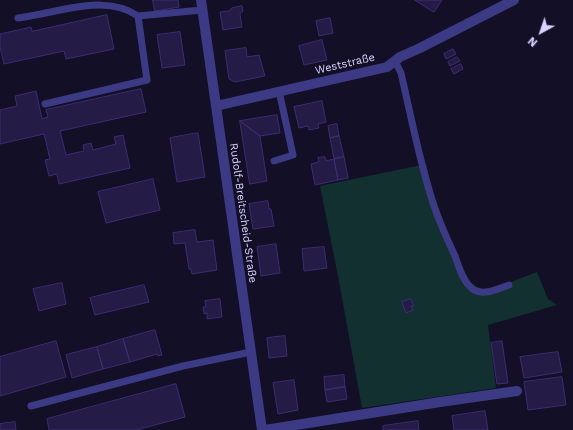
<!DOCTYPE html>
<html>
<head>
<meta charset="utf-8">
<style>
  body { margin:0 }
  #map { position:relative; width:573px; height:430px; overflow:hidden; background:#130f26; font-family:"Work Sans",sans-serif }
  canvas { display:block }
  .north { position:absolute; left:521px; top:12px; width:40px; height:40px; -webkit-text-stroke:3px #130f26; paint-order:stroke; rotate:220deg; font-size:11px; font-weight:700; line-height:16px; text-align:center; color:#d9d4ff }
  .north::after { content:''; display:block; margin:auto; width:14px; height:18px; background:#d9d4ff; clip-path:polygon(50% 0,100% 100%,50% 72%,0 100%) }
</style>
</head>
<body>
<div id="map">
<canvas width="573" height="430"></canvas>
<div class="north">N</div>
</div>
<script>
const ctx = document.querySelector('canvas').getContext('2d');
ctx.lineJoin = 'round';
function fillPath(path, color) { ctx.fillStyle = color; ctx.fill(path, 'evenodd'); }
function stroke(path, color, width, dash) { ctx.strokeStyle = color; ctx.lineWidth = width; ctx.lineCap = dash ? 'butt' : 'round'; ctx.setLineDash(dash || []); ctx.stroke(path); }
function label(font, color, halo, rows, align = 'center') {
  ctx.font = font + ' "Work Sans",sans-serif'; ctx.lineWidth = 4; ctx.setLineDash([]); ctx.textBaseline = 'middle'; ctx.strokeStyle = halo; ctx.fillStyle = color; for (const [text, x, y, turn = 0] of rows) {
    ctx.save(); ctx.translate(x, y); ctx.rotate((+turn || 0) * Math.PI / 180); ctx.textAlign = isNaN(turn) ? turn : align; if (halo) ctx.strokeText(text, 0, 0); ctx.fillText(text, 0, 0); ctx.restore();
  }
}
const green = new Path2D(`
  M 426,164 C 435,203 449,238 466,274 L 470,282 L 477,287 L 483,289 L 492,289 L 537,272 L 548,299 L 557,305 L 488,325 L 496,388 L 362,408 L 338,276 L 320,186 Z`);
const building = new Path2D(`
  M 153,0 L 178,0 L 179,7 L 155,11 Z
  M 415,0 L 442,0 L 434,12 Z
  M 242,6 L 243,11 L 240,14 L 242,27 L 223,30 L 220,12 L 229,11 L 232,8 Z
  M 107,15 L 114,49 L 66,59 L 64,51 L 4,64 L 0,47 L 0,34 L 31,27 L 32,31 Z
  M 330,18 L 333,33 L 319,36 L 316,21 Z
  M 180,32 L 185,65 L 162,68 L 157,35 Z
  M 322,40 L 327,60 L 304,65 L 299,46 Z
  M 246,48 L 247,57 L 259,55 L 265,76 L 235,82 L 229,79 L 225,51 Z
  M 453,49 L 456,54 L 446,59 L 444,54 Z
  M 457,57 L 460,61 L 450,66 L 448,62 Z
  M 461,64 L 463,69 L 454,74 L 451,69 Z
  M 141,89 L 146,112 L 60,131 L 66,155 L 84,151 L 83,145 L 91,143 L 93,150 L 116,144 L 114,137 L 123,135 L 130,168 L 59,184 L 57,174 L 49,176 L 45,160 L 50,159 L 44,134 L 0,144 L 0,110 L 17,106 L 15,96 L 36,91 L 42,119 L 48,117 L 46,110 Z
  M 322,101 L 326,122 L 318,124 L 319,128 L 309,130 L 308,126 L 299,128 L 294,107 Z
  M 277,115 L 280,133 L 260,136 L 240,121 Z
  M 240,121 L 260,136 L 267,181 L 250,184 Z
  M 337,124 L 339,136 L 330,138 L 328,126 Z
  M 198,133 L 205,177 L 177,182 L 170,138 Z
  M 339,136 L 344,157 L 334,159 L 330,138 Z
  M 325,157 L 326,161 L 334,159 L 338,180 L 315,185 L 311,164 L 319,162 L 318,158 Z
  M 344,157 L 348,178 L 338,180 L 334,159 Z
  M 153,179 L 160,210 L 106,223 L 98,192 Z
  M 268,201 L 269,209 L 271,209 L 274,226 L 253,229 L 249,204 Z
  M 195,230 L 197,242 L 213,240 L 217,270 L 192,274 L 191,269 L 189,269 L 185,243 L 174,244 L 173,233 Z
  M 276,244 L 280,273 L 261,276 L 257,247 Z
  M 324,247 L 327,268 L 304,271 L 302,249 Z
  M 62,283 L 66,304 L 39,311 L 33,289 Z
  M 144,285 L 149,302 L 95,315 L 90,298 Z
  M 220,299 L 222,317 L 207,319 L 207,313 L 204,314 L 203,307 L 206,307 L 205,301 Z
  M 411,299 L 414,306 L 411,306 L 413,310 L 406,313 L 402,302 Z
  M 155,330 L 162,355 L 158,356 L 157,354 L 130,362 L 123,339 Z
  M 285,336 L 287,356 L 269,358 L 267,338 Z
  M 123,339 L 130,362 L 103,369 L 97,347 Z
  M 56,341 L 66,377 L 0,396 L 0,357 Z
  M 502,341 L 508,383 L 497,384 L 491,343 Z
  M 97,347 L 103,369 L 72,378 L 66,355 Z
  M 558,352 L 562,372 L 524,378 L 520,357 Z
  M 344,375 L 345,387 L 325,390 L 324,377 Z
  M 562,377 L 566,405 L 528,410 L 524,382 Z
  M 294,380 L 298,410 L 278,414 L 273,383 Z
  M 176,384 L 185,417 L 136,430 L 49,430 L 47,419 Z
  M 345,387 L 347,399 L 327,402 L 325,390 Z
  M 485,411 L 488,430 L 454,430 L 452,416 Z
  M 418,421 L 419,430 L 383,430 L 383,426 Z
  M 15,422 L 16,430 L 0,430 L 0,424 Z`);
const service = new Path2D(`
  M 18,18 C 32,16 46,13 60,10 C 86,5 115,0 138,16 L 202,10
  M 395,61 L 401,73 C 411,116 419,160 433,203 C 439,221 447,239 455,256 C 459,267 463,283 474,290 C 485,296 499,288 509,285
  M 45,104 L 147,80 L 138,16
  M 274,161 L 293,155 L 279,91
  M 31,406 L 183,366 L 251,352`);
const minor = new Path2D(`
  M 201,0 L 262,430
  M 216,106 L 387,67 L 400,57 L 420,48 L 514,0
  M 265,430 L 440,402 L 517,391`);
const streetNames = [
  ["Weststraße",345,64,-13],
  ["Rudolf-Breitscheid-Straße",243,213,82]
];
fillPath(green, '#12302f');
fillPath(building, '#241b47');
stroke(building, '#3b2d73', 1);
stroke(service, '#3d3a85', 7);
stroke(minor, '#3d3a85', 10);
label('11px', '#d9d4ff', '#130f26', streetNames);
</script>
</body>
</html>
